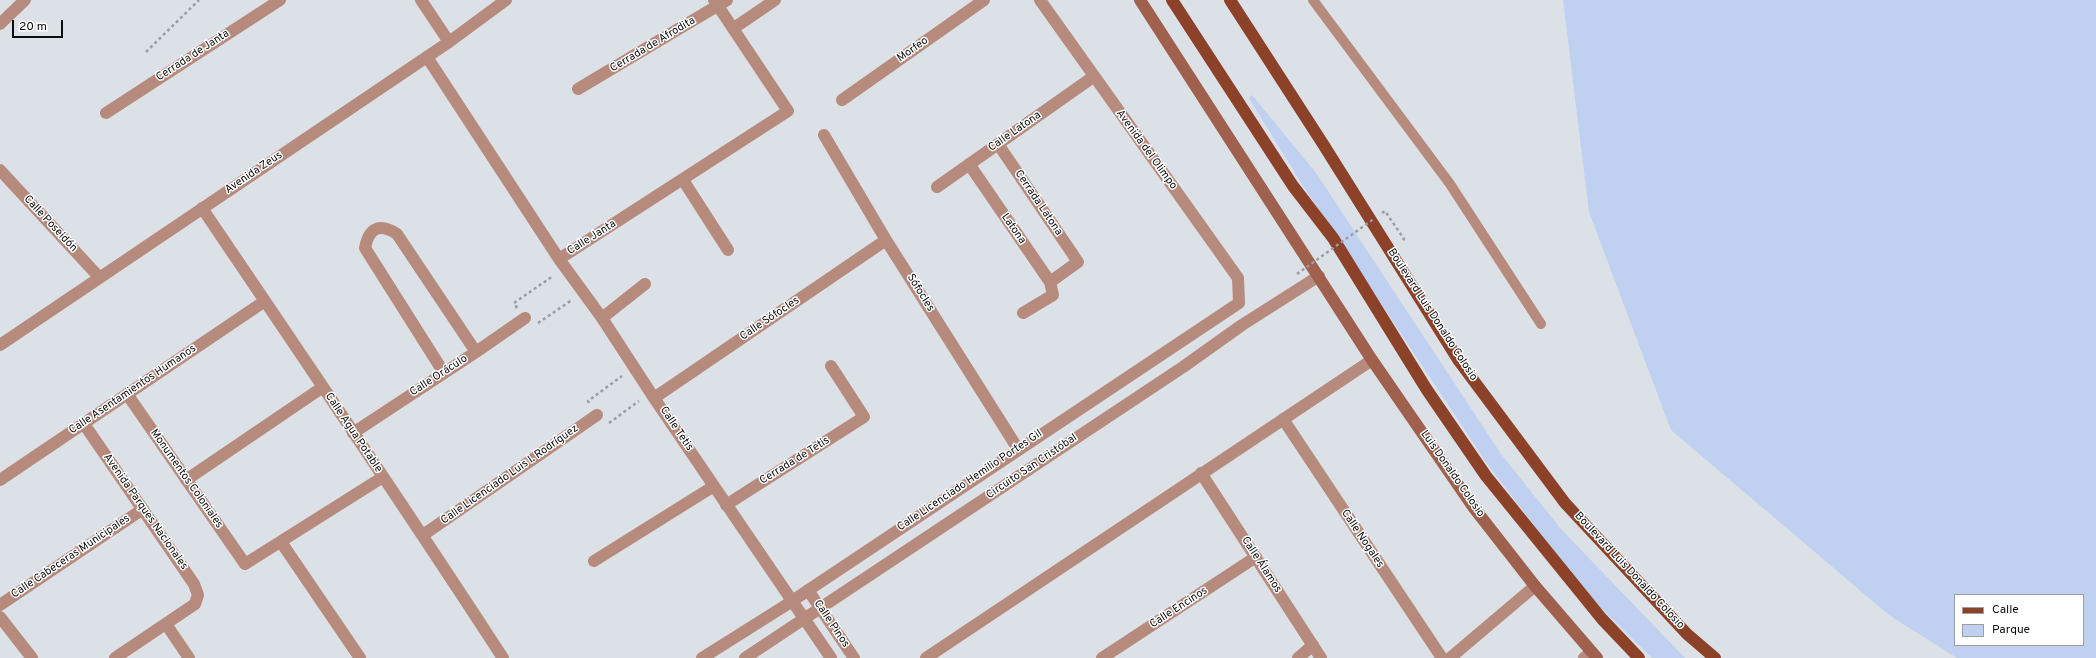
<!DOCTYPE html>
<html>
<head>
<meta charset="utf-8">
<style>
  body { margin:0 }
  #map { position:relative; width:2096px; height:658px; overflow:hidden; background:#dce0e7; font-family:Overpass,sans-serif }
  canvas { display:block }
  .legend { position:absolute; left:1954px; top:594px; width:130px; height:52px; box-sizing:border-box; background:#fff; border:1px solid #9d9e9f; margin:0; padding:5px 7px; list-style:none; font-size:12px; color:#0b0c0e }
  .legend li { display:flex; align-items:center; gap:8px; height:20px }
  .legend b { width:20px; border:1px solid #9d9e9f }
  .scale { position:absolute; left:12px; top:20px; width:51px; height:18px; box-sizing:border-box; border:2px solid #0b0c0e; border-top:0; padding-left:5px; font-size:12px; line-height:14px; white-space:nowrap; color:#0b0c0e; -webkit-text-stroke:3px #fff; paint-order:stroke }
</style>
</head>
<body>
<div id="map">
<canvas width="2096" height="658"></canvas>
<ul class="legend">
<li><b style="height:5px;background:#8c4129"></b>Calle</li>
<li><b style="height:11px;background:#c0d0f1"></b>Parque</li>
</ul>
<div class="scale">20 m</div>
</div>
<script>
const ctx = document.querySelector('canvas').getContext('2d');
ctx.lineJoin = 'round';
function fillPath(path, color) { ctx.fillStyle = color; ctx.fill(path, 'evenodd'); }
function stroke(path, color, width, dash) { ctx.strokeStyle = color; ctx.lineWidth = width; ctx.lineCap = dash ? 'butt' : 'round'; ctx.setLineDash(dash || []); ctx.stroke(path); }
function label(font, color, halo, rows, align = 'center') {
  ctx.font = font + ' Overpass,sans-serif'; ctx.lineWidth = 3; ctx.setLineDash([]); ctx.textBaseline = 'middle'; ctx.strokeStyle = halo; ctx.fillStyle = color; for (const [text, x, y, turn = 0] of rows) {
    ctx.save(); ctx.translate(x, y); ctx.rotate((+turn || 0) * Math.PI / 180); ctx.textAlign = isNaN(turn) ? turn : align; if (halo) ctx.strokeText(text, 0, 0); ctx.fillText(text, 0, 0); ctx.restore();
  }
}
const green = new Path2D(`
  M 1563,0 L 2096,0 L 2096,658 L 1957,658 L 1889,615 L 1671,430 L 1589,212 ZM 1955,595 L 2083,595 L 2083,645 L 1955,645 Z
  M 1252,95 L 1316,173 L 1501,454 L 1561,529 L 1685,658 L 1652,658 L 1601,608 L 1546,541 L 1488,465 L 1300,181 L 1249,98 Z`);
const path = new Path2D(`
  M 146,52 L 199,0
  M 1382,213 L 1385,211 L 1404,239 L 1401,242
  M 517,308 L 514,303 L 553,276
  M 538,323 L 572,300
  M 589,403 L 588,401 L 622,376
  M 609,423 L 639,401`);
const lane = new Path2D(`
  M 1313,0 L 1450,184 L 1541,324`);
const street = new Path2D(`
  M 421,0 L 449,42
  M 0,24 L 25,0
  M 734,28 L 775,0
  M 427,57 L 559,259 L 602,318 L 654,398 L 831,658
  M 578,89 L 727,0
  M 842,100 L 984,0
  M 106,113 L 280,0
  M 824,135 L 886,240 L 1018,449
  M 998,144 L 1078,262 L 1050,282
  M 969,164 L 1050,282 L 1053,295 L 1023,313
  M 0,170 L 99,277
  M 683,180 L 728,250
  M 937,187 L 1093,77
  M 202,208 C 303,357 405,507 503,658
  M 559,259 L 788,111 L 714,0
  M 602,318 L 645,284
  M 0,345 L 449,42 L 506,0
  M 444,373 L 365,248 C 369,227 380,223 397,234 L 476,352
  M 127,394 L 245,564 L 383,477
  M 654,398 L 886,240
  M 1283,419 L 1442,658
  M 84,424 L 194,584 L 198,595 L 195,604 L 115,658
  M 353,433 L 476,352 L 525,318
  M 1201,473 L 1321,658
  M 0,480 L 265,301
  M 186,480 L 323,387
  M 726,505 L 864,417 L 831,366
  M 423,535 L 597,415
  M 281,542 L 360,658
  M 594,561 L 714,486
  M 808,590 L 854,658
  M 0,605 L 143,509
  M 0,617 L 32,658
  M 166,624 L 189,658
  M 702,658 L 783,607 L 1239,303 L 1238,278 L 1040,0
  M 745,658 L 1183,367 L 1242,325 L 1319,276
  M 926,658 L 1372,360
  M 1102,658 L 1256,557
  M 1298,658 L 1313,645
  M 1450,658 L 1535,586
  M 1584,658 L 1591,652`);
const secondary = new Path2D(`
  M 1140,0 L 1372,360 L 1474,508 L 1535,586 L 1597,658`);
const primary = new Path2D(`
  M 1172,0 L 1293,186 L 1333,238 L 1427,390 L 1486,476 L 1602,619 L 1639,658
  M 1230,0 L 1323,144 L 1459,361 L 1565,503 L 1687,634 L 1715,658`);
const pathBridge = new Path2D(`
  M 1297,274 L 1375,218`);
const streetNames = [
  ["Cerrada de Afrodita",653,45,-31],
  ["Morfeo",913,50,-35],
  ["Cerrada de Janta",193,56,-33],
  ["Calle Latona",1015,132,-35],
  ["Avenida del Olimpo",1146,150,54],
  ["Avenida Zeus",254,173,-34],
  ["Cerrada Latona",1038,203,56],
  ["Calle Poseidón",50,224,47],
  ["Latona",1013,229,55],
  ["Calle Janta",592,238,-32],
  ["Sófocles",920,293,58],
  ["Boulevard Luis Donaldo Colosio",1432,315,57],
  ["Calle Sófocles",770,319,-34],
  ["Calle Oráculo",439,376,-33],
  ["Calle Asentamientos Humanos",133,390,-34],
  ["Calle Tetis",676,429,56],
  ["Calle Agua Potable",353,433,56],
  ["Cerrada de Tetis",795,461,-32],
  ["Circuito San Cristóbal",1032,467,-34],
  ["Luis Donaldo Colosio",1452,474,55],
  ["Calle Licenciado Luis I. Rodríguez",510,475,-35],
  ["Monumentos Coloniales",186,479,55],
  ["Calle Licenciado Hemilio Portes Gil",970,481,-34],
  ["Avenida Parques Nacionales",145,512,55],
  ["Calle Nogales",1362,539,56],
  ["Calle Cabeceras Municipales",71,557,-34],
  ["Calle Álamos",1261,565,57],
  ["Boulevard Luis Donaldo Colosio",1629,571,47],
  ["Calle Encinos",1179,608,-33],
  ["Calle Pinos",831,624,56]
];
fillPath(green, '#c0d0f1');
stroke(path, '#9a9da3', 2.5, [3, 3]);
stroke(lane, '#b68a7d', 10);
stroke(street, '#b68a7d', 12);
stroke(secondary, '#9f604d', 12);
stroke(primary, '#8c4129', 12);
stroke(pathBridge, '#9a9da3', 2.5, [3, 3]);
label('11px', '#0b0c0e', '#fff', streetNames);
</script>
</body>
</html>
